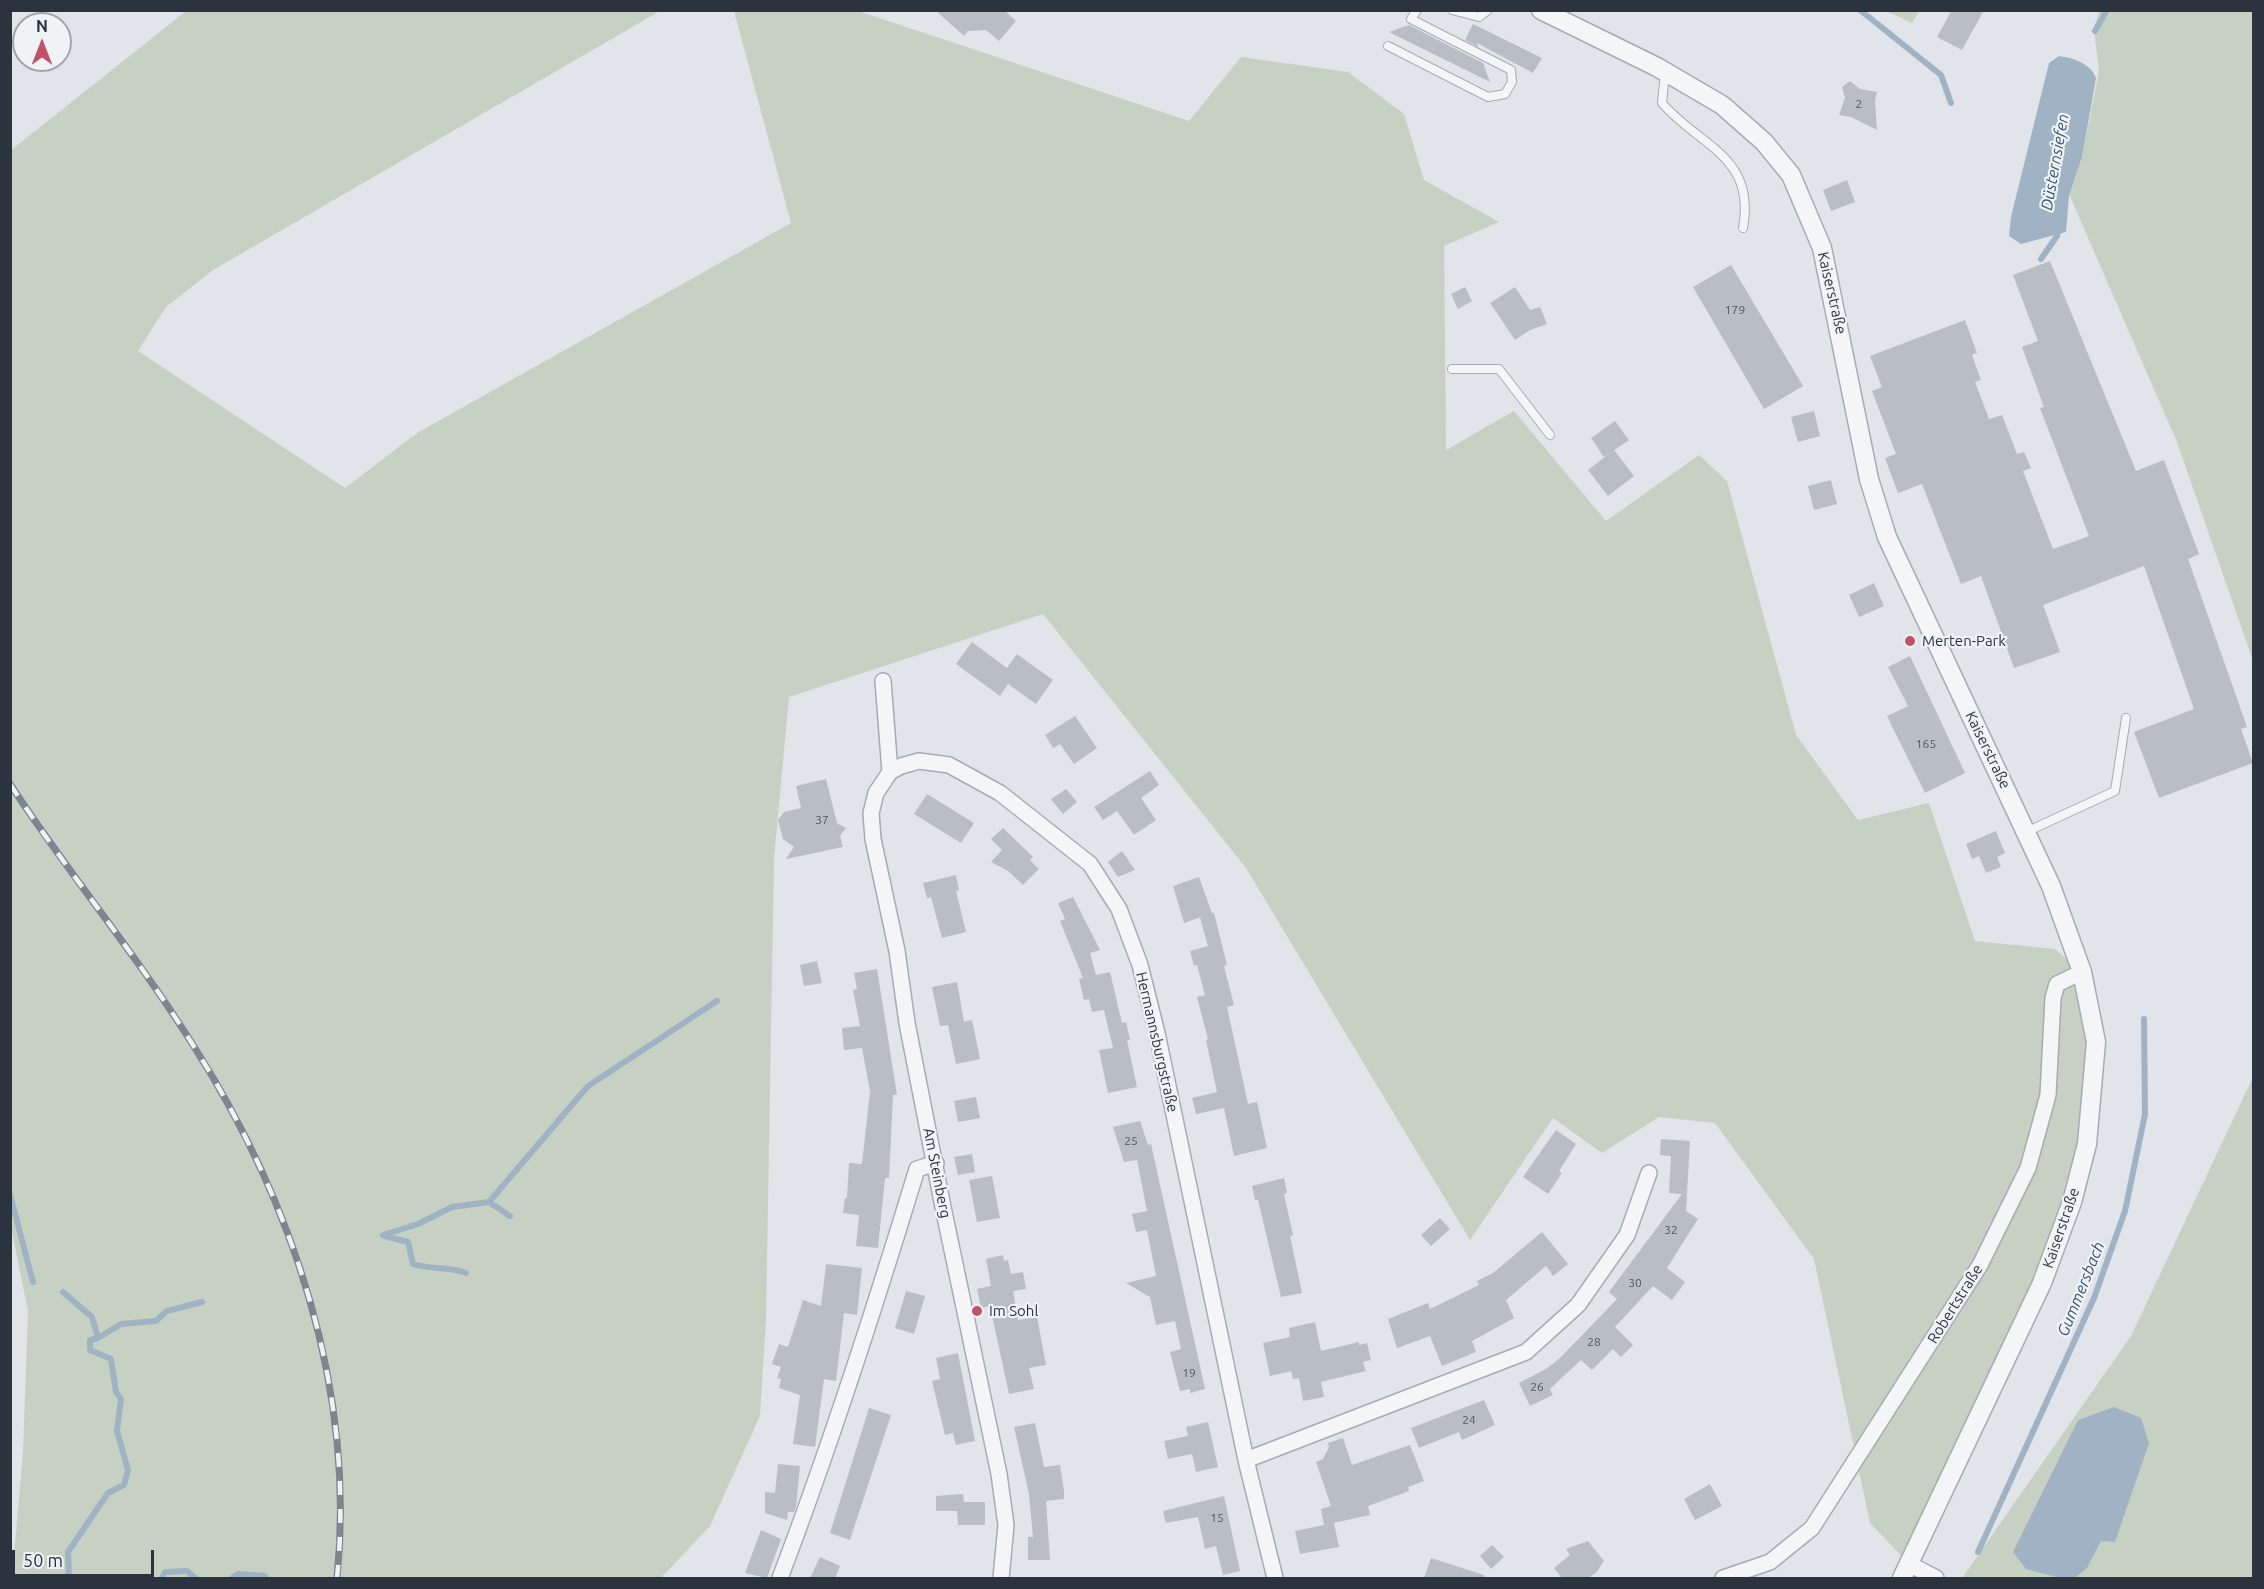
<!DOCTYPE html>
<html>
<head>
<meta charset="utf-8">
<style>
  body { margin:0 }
  #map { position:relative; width:2264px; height:1589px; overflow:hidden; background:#e1e4e8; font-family:Ubuntu,sans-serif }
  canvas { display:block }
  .frame { position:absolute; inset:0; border:12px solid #2b333e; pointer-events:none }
  .north { position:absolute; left:12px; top:12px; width:60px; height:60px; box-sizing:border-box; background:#f0f3f6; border:2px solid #a1a6ac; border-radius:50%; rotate:0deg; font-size:16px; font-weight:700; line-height:24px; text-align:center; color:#2b333e }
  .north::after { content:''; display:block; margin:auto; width:21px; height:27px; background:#c05369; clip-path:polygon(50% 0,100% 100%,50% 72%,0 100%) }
  .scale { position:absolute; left:12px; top:1550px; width:142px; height:27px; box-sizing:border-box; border:3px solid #2b333e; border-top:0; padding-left:8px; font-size:18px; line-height:21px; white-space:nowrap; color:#2b333e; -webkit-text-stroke:4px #f0f3f6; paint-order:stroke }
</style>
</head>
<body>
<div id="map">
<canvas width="2264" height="1589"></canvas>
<div class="frame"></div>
<div class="north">N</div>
<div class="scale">50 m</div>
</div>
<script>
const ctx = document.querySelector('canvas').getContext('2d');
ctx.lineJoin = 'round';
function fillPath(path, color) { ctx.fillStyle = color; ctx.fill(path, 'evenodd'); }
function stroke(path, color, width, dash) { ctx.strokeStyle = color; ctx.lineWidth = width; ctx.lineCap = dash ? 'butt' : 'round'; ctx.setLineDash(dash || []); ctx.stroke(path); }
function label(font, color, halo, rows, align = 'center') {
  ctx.font = font + ' Ubuntu,sans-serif'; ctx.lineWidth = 4.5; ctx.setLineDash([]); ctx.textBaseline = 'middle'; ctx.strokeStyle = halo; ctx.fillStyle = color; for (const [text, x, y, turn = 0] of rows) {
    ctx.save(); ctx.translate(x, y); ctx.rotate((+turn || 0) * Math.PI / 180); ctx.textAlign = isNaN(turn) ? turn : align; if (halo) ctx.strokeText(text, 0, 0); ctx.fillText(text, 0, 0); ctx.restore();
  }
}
const green = new Path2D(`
  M 186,11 L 660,11 L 213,270 L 166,307 L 138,351 L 345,488 L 417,433 L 791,223 L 734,11 L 858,11 L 1189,121 L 1241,57 L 1348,72 L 1404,114 L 1424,180 L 1499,222 L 1444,246 L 1446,450 L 1514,411 L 1606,521 L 1699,455 L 1727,481 L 1796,735 L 1858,820 L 1929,803 L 1975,941 L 2055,949 L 2082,972 L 2096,1042 L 2072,1202 L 1909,1564 L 1870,1523 L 1814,1259 L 1715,1123 L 1659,1117 L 1602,1153 L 1553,1118 L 1470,1240 L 1246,868 L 1043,614 L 789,697 L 774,858 L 766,1319 L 760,1416 L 710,1526 L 661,1578 L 12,1578 L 23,1452 L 28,1311 L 10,1222 L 10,151 Z
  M 1886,11 L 1919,11 L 1912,23 Z
  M 2099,11 L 2253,11 L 2253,661 L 2177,442 L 2069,194 L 2082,157 L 2099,71 L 2094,30 Z
  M 2253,1077 L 2253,1578 L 1962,1578 L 2131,1336 Z`);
const water = new Path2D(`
  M 2059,56 C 2074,58 2090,63 2096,78 L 2082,157 L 2069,195 L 2066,232 L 2021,244 L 2009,236 L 2011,217 L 2049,63 Z
  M 2114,1407 L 2141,1418 L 2149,1443 L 2115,1542 L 2101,1541 L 2087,1568 L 2075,1578 L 2060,1578 L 2026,1569 L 2013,1552 L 2078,1420 Z`);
const stream = new Path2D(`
  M 1860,10 L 1941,75 L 1951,103
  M 2095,31 L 2107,10
  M 2041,259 L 2057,236 L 2058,229
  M 10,1195 L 33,1282
  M 489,1202 L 510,1216
  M 383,1235 L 418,1224 L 452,1207 L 489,1202 L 588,1086 L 717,1001
  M 385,1236 L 408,1242 L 413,1264 C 431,1270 448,1266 466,1273
  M 63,1292 L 92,1317 L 98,1338 L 90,1340 L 90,1350 L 111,1359 L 116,1392 L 121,1399 L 117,1431 L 128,1470 L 124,1485 L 108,1493 L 68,1552 L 69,1578
  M 98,1338 L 121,1324 L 156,1321 L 167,1311 L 202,1302
  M 1978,1552 L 2094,1298 L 2125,1211 L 2145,1114 L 2144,1019
  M 162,1578 L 165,1572 L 187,1571 L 195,1578
  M 232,1578 L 238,1574 L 265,1576`);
const building = new Path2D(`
  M 935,10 L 1004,10 L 1016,21 L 999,41 L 986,30 L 968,31 L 964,36 Z
  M 1952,10 L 1984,10 L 1962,50 L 1937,37 Z
  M 1473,24 L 1542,58 L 1533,73 L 1477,43 L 1478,47 L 1465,40 Z
  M 1409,25 L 1483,63 L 1490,82 L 1389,32 Z
  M 1850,81 L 1860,89 L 1877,92 L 1875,101 L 1877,130 L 1851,117 L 1839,115 L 1845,98 L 1842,87 Z
  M 1847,180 L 1855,202 L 1831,211 L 1823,190 Z
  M 2050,261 L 2136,471 L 2164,460 L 2199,554 L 2188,559 L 2247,727 L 2241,729 L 2253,763 L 2159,798 L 2134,732 L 2194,709 L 2144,566 L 2043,605 L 2060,652 L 2014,668 L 1981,576 L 1961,584 L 1922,484 L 1898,493 L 1885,458 L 1896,454 L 1872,391 L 1882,387 L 1870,356 L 1965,320 L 1977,353 L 1972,355 L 1981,380 L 1975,382 L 1989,419 L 2002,415 L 2017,454 L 2024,452 L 2031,468 L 2023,471 L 2053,549 L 2089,536 L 2040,408 L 2044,407 L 2022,347 L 2038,341 L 2013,275 Z
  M 1731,265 L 1803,386 L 1764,409 L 1693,287 Z
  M 1465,287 L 1472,301 L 1458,309 L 1451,294 Z
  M 1515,287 L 1530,310 L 1540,307 L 1547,324 L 1530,330 L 1515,340 L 1490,303 Z
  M 1814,411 L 1820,436 L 1798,442 L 1791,417 Z
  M 1615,421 L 1629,440 L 1604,457 L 1591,438 Z
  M 1614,450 L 1634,476 L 1608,496 L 1588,470 Z
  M 1831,480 L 1837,504 L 1814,510 L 1808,486 Z
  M 1874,583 L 1884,606 L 1859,617 L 1849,595 Z
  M 972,642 L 1007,668 L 1017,654 L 1053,680 L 1036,704 L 1008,684 L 1000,696 L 956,664 Z
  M 1910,656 L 1965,773 L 1925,793 L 1887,716 L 1908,706 L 1888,667 Z
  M 1075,716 L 1097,748 L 1074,764 L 1060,744 L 1053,748 L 1045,735 Z
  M 1150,771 L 1159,785 L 1141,798 L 1156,820 L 1134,835 L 1117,811 L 1103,820 L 1094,807 Z
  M 826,779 L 837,823 L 846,828 L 840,836 L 843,847 L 786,859 L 794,847 L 783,839 L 778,820 L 784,812 L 801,808 L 796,786 Z
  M 1066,789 L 1077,802 L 1063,814 L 1051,799 Z
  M 927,794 L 974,823 L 961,843 L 914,814 Z
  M 1003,828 L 1033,857 L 1030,860 L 1039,869 L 1023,885 L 1008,871 L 991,862 L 1002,850 L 991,839 Z
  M 1996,831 L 2005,853 L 1997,857 L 2001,867 L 1986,873 L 1979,856 L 1972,859 L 1966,844 Z
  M 1122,851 L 1135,870 L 1118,877 L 1108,862 Z
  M 956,875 L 959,890 L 956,891 L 966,932 L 942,938 L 931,897 L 927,898 L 923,883 Z
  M 1199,877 L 1212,913 L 1214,913 L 1227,965 L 1224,966 L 1234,1005 L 1227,1007 L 1248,1104 L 1257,1102 L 1267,1148 L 1234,1156 L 1224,1108 L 1196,1114 L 1192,1098 L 1217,1092 L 1206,1040 L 1208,1039 L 1197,997 L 1205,995 L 1197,965 L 1194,966 L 1190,951 L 1208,946 L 1200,918 L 1207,915 L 1184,923 L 1173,886 Z
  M 1073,897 L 1100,950 L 1090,953 L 1096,975 L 1110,972 L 1122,1023 L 1126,1022 L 1130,1040 L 1127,1040 L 1137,1087 L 1108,1093 L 1099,1050 L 1113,1048 L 1104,1010 L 1092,1012 L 1089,999 L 1084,1000 L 1079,979 L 1083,978 L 1060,921 L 1065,919 L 1058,903 Z
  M 817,961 L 822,983 L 804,986 L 800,965 Z
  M 877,969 L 897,1095 L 893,1095 L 889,1178 L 885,1178 L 878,1248 L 856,1246 L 859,1215 L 843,1213 L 845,1198 L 847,1198 L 849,1163 L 862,1164 L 870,1091 L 862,1048 L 844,1050 L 842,1028 L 860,1026 L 853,990 L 857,989 L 854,973 Z
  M 957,982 L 964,1022 L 972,1020 L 980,1059 L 956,1064 L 948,1025 L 940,1026 L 932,987 Z
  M 976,1097 L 980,1118 L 958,1122 L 954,1101 Z
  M 1140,1121 L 1148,1145 L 1151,1144 L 1205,1389 L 1190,1393 L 1190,1389 L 1180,1391 L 1170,1352 L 1181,1349 L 1175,1321 L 1156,1325 L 1150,1297 L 1126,1283 L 1156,1276 L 1147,1230 L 1136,1232 L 1132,1214 L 1147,1211 L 1137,1160 L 1124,1162 L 1113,1127 Z
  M 1556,1130 L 1576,1144 L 1559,1171 L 1562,1173 L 1548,1194 L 1523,1177 Z
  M 1661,1139 L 1690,1141 L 1686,1211 L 1698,1219 L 1667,1268 L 1685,1282 L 1672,1300 L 1653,1286 L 1615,1327 L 1633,1345 L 1621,1357 L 1613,1349 L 1592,1370 L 1581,1360 L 1550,1389 L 1553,1395 L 1530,1406 L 1519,1383 L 1546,1369 L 1560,1358 L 1617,1299 L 1609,1292 L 1682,1194 L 1669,1193 L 1671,1156 L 1660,1155 Z
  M 972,1154 L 975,1172 L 958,1175 L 954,1157 Z
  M 992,1176 L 1000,1218 L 977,1222 L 969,1180 Z
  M 1284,1178 L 1287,1193 L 1284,1194 L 1293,1235 L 1290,1236 L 1302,1293 L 1281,1297 L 1258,1200 L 1255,1200 L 1252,1186 Z
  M 1440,1218 L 1450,1229 L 1431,1246 L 1421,1235 Z
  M 1542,1232 L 1568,1264 L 1553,1276 L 1546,1266 L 1506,1300 L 1514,1318 L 1472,1341 L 1476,1352 L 1442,1366 L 1430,1336 L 1397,1348 L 1388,1319 L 1428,1303 L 1430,1309 L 1479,1285 L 1477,1281 L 1493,1273 Z
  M 1003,1255 L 1004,1261 L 1008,1260 L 1011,1274 L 1023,1272 L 1026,1289 L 1013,1291 L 1018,1320 L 1037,1317 L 1046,1365 L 1029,1368 L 1034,1389 L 1009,1394 L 990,1306 L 981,1308 L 977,1289 L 991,1286 L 986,1259 Z
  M 826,1264 L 862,1268 L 857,1315 L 844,1313 L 836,1381 L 824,1379 L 815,1447 L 793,1444 L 800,1395 L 779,1388 L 781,1379 L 777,1378 L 781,1367 L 772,1364 L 779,1344 L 788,1347 L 803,1300 L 821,1306 Z
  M 906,1291 L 925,1296 L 914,1334 L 895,1328 Z
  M 1315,1322 L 1321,1351 L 1359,1342 L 1359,1345 L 1367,1343 L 1371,1360 L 1363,1362 L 1366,1371 L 1321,1382 L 1324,1397 L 1303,1401 L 1299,1378 L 1293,1379 L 1291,1371 L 1270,1376 L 1263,1343 L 1290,1337 L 1289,1328 Z
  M 958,1353 L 975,1441 L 956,1445 L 953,1433 L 945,1435 L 932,1381 L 940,1379 L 936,1358 Z
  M 1484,1400 L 1495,1425 L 1462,1440 L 1459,1432 L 1419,1448 L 1411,1428 Z
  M 869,1408 L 891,1415 L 850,1540 L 830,1533 Z
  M 1208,1422 L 1218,1467 L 1196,1472 L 1192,1454 L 1168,1459 L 1164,1441 L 1188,1436 L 1186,1427 Z
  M 1035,1423 L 1044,1467 L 1060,1465 L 1064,1490 L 1064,1499 L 1046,1501 L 1050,1560 L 1028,1560 L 1028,1537 L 1033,1537 L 1029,1494 L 1014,1427 Z
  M 1343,1438 L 1352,1465 L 1410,1445 L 1424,1481 L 1408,1487 L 1409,1491 L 1368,1506 L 1370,1515 L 1324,1525 L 1321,1509 L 1331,1506 L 1316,1462 L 1323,1459 L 1329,1447 L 1328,1443 Z
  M 778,1464 L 800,1466 L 796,1507 L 794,1512 L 788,1512 L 787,1520 L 765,1513 L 765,1492 L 775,1493 Z
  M 1710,1484 L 1722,1506 L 1695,1520 L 1684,1499 Z
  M 963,1494 L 964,1502 L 985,1502 L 985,1525 L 958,1525 L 957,1511 L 936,1511 L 936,1496 Z
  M 1224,1496 L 1240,1571 L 1223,1575 L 1216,1546 L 1205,1549 L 1198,1517 L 1166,1523 L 1163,1511 Z
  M 1334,1523 L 1339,1547 L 1300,1554 L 1295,1531 Z
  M 761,1530 L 781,1539 L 767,1578 L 745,1573 Z
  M 1588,1541 L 1604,1561 L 1596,1573 L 1588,1578 L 1562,1578 L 1554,1568 L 1570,1555 L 1566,1549 Z
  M 1492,1545 L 1504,1557 L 1491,1569 L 1480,1556 Z
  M 820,1557 L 840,1566 L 835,1578 L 810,1578 Z
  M 1431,1558 L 1484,1575 L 1484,1578 L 1424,1578 Z`);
const service = new Path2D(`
  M 1452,10 L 1479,17 L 1488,10
  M 1388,46 L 1488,97 L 1505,94 L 1512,82 L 1511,70 L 1411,19 L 1417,10
  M 1665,73 L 1662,103 C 1700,147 1756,156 1743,228
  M 1452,369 L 1499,369 L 1550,435
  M 2026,832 L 2115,791 L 2126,718`);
const minor = new Path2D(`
  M 883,681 L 890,772
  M 1246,1460 L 1526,1352 L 1578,1305 L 1627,1235 L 1649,1173
  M 1909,1564 L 1936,1578
  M 780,1578 C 831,1444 875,1307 917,1169 L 936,1163
  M 1001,1578 L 1006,1525 L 999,1474 L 943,1207 L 907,1023 L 897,951 L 873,839 L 871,813 L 876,793 L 890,772 L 901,766 L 919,761 L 949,765 L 1000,793 L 1090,864 L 1119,909 L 1140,965 L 1157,1033 L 1246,1460 L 1275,1578
  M 1723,1578 L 1770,1562 L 1812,1528 L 1980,1265 L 2028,1168 L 2048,1095 L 2053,998 L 2057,984 L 2082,972`);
const tertiary = new Path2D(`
  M 1541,10 L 1657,67 L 1722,105 L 1764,142 L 1791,175 L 1822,248 L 1869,479 L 1887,537 L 2051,886 L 2082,972 L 2096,1042 L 2087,1144 L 2072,1202 L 2042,1283 L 1902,1578`);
const rail = new Path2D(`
  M 10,784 C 68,873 137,955 193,1045 C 293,1202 356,1390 337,1578`);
const markers = [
  [1910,641,6,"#c05369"],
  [977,1311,6,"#c05369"]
];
const numberNames = [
  ["2",1859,104],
  ["179",1735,310],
  ["165",1926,744],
  ["37",822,820],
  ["25",1131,1141],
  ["32",1671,1230],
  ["30",1635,1283],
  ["28",1594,1342],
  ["19",1189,1373],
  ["26",1537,1387],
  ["24",1469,1420],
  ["15",1217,1518]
];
const streetNames = [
  ["Kaiserstraße",1832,293,77],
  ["Kaiserstraße",1988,750,64],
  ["Hermannsburgstraße",1157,1042,77],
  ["Am Steinberg",937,1173,79],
  ["Kaiserstraße",2061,1228,-71],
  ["Robertstraße",1955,1304,-58]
];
const poiNames = [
  ["Merten-Park",1922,641],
  ["Im Sohl",989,1311]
];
const waterNames = [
  ["Düsternsiefen",2055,162,-80],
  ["Gummersbach",2081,1289,-68]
];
fillPath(green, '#c7d1c3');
fillPath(water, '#a0b3c4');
stroke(stream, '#a0b3c4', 6);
fillPath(building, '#b9bec4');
stroke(service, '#a7abb2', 10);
stroke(minor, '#a7abb2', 18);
stroke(tertiary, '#a7abb2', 21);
stroke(service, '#f3f5f7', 8);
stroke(minor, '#f3f5f7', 15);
stroke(tertiary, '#f3f5f7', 18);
stroke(rail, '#7c8590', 7);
stroke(rail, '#f0f3f6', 4.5, [14]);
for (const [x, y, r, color] of markers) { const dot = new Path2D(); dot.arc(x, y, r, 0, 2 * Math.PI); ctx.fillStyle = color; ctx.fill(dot); stroke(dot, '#f0f3f6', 2); }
label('12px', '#4e5660', null, numberNames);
label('15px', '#2b333e', '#f0f3f6', streetNames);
label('15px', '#2b333e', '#f0f3f6', poiNames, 'left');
label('italic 16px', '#3a536d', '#f0f3f6', waterNames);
</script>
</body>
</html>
